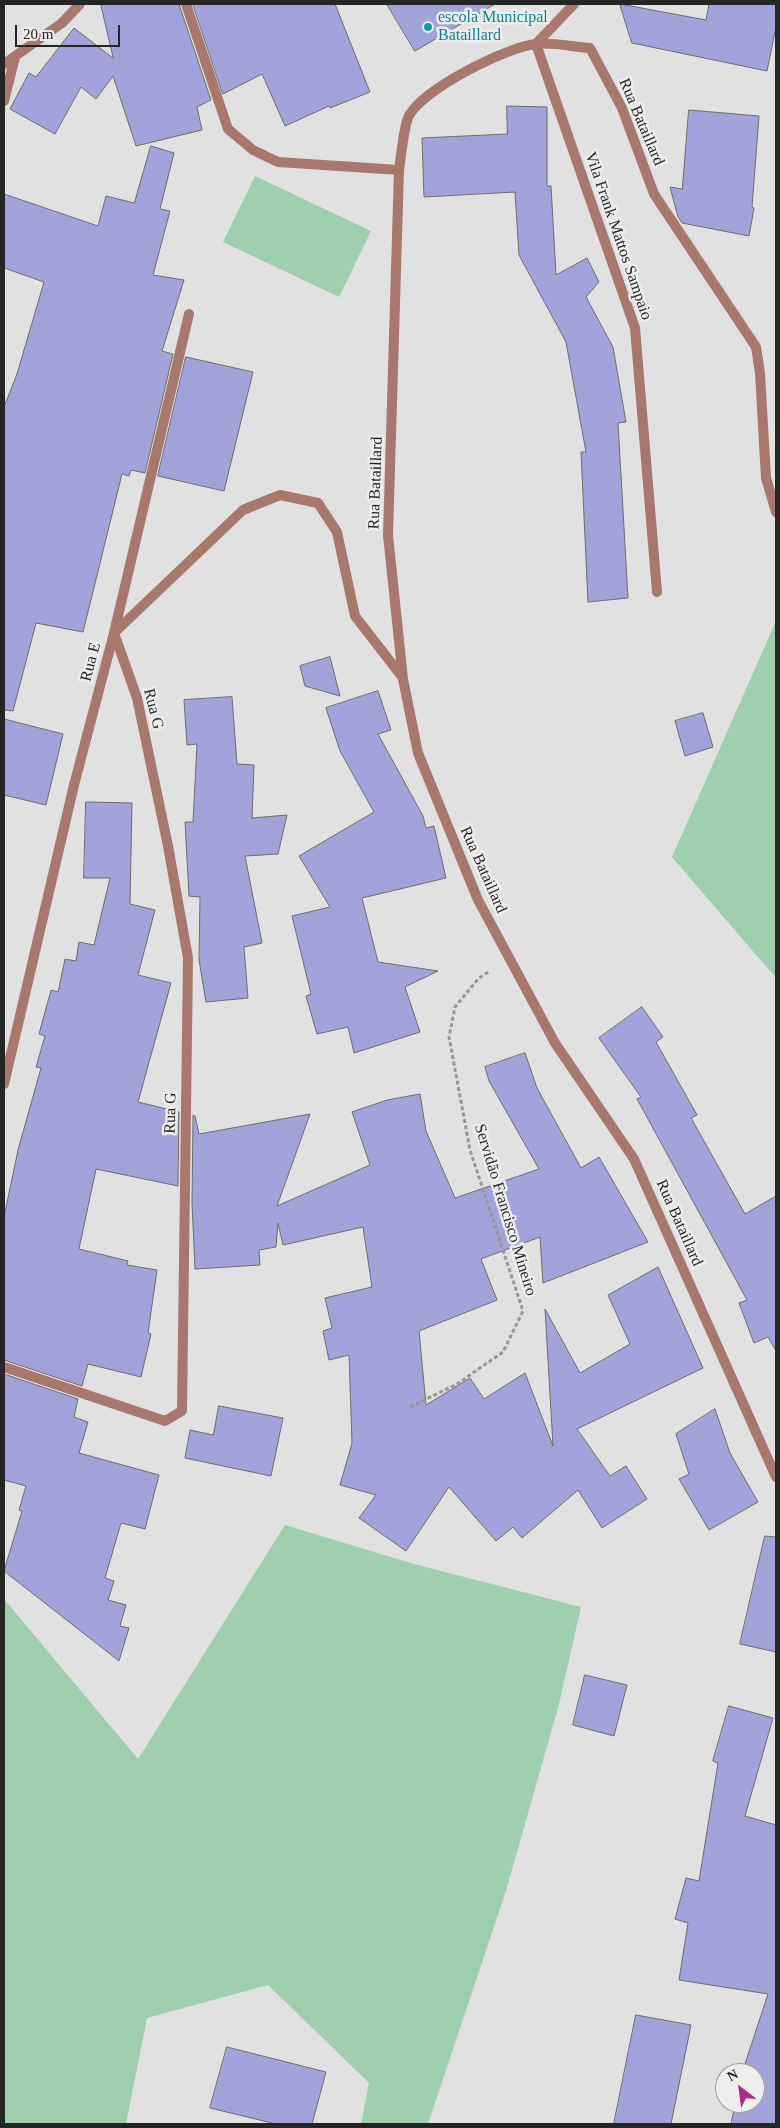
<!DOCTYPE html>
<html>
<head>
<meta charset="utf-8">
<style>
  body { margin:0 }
  #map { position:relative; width:780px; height:2128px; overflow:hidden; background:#e1e1e2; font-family:"Times New Roman",serif }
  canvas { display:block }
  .frame { position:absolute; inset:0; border:5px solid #252526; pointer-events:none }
  .north { position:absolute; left:715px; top:2063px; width:50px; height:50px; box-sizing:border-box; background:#eeeeef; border:1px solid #9e9e9f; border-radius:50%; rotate:330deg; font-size:14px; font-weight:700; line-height:20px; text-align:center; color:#252526 }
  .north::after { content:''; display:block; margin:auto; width:18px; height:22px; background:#a72d82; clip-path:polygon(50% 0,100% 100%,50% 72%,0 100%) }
  .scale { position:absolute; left:15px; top:25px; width:105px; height:22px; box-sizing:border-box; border:2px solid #252526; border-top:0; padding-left:6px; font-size:15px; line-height:18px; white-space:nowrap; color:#252526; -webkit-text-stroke:4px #eeeeef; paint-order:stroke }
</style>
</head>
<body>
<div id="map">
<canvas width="780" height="2128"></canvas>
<div class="frame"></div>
<div class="north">N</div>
<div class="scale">20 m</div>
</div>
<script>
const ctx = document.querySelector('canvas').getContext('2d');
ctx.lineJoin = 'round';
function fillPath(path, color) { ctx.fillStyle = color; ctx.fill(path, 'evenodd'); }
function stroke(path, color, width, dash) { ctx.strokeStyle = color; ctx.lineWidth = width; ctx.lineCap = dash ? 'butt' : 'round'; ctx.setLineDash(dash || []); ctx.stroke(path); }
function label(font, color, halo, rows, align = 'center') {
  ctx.font = font + ' "Times New Roman",serif'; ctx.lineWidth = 5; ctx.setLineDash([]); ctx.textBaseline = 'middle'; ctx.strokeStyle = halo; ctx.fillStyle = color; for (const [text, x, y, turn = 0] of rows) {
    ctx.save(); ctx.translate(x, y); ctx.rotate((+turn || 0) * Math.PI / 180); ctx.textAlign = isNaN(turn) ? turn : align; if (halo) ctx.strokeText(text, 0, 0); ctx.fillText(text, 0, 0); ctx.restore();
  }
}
const green = new Path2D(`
  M 255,176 L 371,231 L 339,297 L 223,242 Z
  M 776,621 L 776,978 L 672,857 Z
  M 285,1525 L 414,1564 L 581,1607 L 559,1704 L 506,1891 L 428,2124 L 361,2124 L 369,2083 L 268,1985 L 147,2018 L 126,2124 L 4,2124 L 4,1599 L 138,1759 Z`);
const building = new Path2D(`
  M 101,4 L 179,4 L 211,100 L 197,107 L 202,130 L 136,146 L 113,76 L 96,99 L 81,87 L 55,134 L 10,109 L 29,73 L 36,77 L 74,28 L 113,58 Z
  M 193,4 L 335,4 L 370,92 L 330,108 L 329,106 L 285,126 L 262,74 L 223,94 Z
  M 387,4 L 495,4 L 415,51 Z
  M 620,4 L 706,20 L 709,4 L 776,4 L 776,27 L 767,71 L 632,43 Z
  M 507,106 L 547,107 L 547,186 L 551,186 L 556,275 L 587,258 L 599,282 L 586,297 L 613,347 L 626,422 L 618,423 L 628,598 L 588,602 L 581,452 L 586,452 L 566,342 L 519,255 L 515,192 L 424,197 L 422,138 L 507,134 Z
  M 689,110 L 759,116 L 752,207 L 754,208 L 749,236 L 682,223 L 678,217 L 670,187 L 682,189 Z
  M 151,146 L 174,153 L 160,209 L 170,211 L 153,275 L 184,280 L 162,351 L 173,354 L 145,473 L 131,470 L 129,476 L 122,474 L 83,632 L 36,623 L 13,711 L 4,710 L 4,407 L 17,374 L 44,282 L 4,268 L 4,194 L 98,226 L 106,196 L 134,203 Z
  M 186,357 L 253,372 L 224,491 L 158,476 Z
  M 330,657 L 340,696 L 305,686 L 300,666 Z
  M 378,691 L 391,730 L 378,734 L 423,816 L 426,828 L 434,826 L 446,878 L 362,898 L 378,962 L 438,971 L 405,987 L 420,1032 L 354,1053 L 348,1027 L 317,1034 L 306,996 L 311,994 L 292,916 L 330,907 L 299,856 L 374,812 L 340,751 L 326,708 Z
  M 232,697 L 237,764 L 254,765 L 252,818 L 287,815 L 278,854 L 245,856 L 262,943 L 244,947 L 248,998 L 206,1002 L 199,960 L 200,897 L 189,896 L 185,822 L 193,822 L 197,744 L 187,745 L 184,700 Z
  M 703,713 L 713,747 L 685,756 L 675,721 Z
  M 4,719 L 63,734 L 46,805 L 4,795 Z
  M 86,802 L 132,803 L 130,904 L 155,910 L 138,975 L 171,983 L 138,1102 L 179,1112 L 178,1186 L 96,1169 L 79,1249 L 128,1261 L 127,1265 L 157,1270 L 148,1333 L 151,1334 L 141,1377 L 88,1364 L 82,1386 L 4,1360 L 4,1217 L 18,1150 L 41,1068 L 36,1067 L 45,1036 L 39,1034 L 51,990 L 58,992 L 65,959 L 76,961 L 79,942 L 94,945 L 110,878 L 84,878 Z
  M 642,1007 L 663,1037 L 656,1042 L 697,1115 L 691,1118 L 745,1214 L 776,1196 L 776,1351 L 768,1337 L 754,1343 L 739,1303 L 747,1300 L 637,1099 L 641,1097 L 599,1038 Z
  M 525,1053 L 537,1088 L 581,1168 L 599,1157 L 648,1242 L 543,1283 L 540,1237 L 481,1259 L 497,1300 L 419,1331 L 426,1405 L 470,1378 L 484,1399 L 525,1373 L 553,1446 L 545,1309 L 580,1373 L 630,1344 L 608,1295 L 658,1267 L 703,1368 L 577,1429 L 610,1476 L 626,1466 L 647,1499 L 602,1528 L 578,1490 L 522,1538 L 513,1527 L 496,1541 L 449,1487 L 406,1551 L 359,1518 L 376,1495 L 340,1485 L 352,1443 L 349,1355 L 329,1360 L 323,1331 L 332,1328 L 325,1298 L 372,1287 L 363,1227 L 283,1245 L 278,1223 L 276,1247 L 259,1250 L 260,1265 L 195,1269 L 192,1203 L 193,1115 L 195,1116 L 199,1134 L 310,1114 L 277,1206 L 370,1165 L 352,1112 L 387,1100 L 420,1094 L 426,1131 L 455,1198 L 539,1169 L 489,1081 L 485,1067 Z
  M 4,1374 L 78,1399 L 74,1417 L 88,1422 L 79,1453 L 159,1475 L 145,1529 L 121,1523 L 105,1578 L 114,1581 L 108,1600 L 126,1605 L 120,1626 L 129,1628 L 119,1661 L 4,1571 L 22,1511 L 19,1510 L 26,1486 L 4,1480 Z
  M 219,1406 L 283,1418 L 271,1476 L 185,1458 L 190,1430 L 213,1435 Z
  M 715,1409 L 730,1453 L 758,1502 L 709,1530 L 679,1479 L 689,1474 L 676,1434 Z
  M 765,1536 L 776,1537 L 776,1652 L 740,1644 Z
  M 585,1675 L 627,1685 L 614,1736 L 573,1725 Z
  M 729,1706 L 773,1718 L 745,1816 L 776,1825 L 776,2124 L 731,2124 L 735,2103 L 755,2103 L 755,2073 L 742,2073 L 768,1994 L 679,1980 L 688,1923 L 675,1919 L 686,1878 L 699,1881 L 718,1763 L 713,1761 Z
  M 636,2015 L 691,2025 L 671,2124 L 614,2124 Z
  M 227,2047 L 326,2072 L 312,2124 L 276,2124 L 210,2108 Z`);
const path = new Path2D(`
  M 410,1407 L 457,1384 L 503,1352 L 523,1311 L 470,1150 L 449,1037 L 455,1007 L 479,978 L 490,971`);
const service = new Path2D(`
  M 574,4 L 536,44 L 635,328 L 657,592`);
const minor = new Path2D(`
  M 186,4 L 228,129 L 253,150 L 278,162 L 399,170
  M 4,64 L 62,23 L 80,4
  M 4,101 L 15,57
  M 776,512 L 766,478 L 760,373 L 756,347 L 654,194 L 622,108 L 590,48 C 573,47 553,42 536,44 C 506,47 426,88 410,114 C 404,122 401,158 399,170 L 388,535 L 403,679 L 418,753 L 478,900 L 555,1043 L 634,1159 L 776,1477
  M 4,1084 L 74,785 L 114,633 L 243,510 L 280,495 L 318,503 L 337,532 L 355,616 L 403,678
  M 4,1367 L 165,1421 L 182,1411 L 188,958 L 168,846 L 137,698 L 114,633 L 189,314`);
const markers = [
  [428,27,5,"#0f9aa8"]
];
const cultureNames = [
  ["escola Municipal",438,18],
  ["Bataillard",438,36]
];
const streetNames = [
  ["Rua Bataillard",641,122,67],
  ["Vila Frank Mattos Sampaio",618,236,71],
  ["Rua Bataillard",376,483,-88],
  ["Rua E",91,662,-75],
  ["Rua G",153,709,76],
  ["Rua Bataillard",483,870,66],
  ["Rua G",171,1113,-89],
  ["Servidão Francisco Mineiro",505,1210,73],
  ["Rua Bataillard",679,1223,66]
];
fillPath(green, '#9fcfad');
fillPath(building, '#a1a3da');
stroke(building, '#6d6d6e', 1);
stroke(path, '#979798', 3, [4, 2.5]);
stroke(service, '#a8786d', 10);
stroke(minor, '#a8786d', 10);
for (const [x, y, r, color] of markers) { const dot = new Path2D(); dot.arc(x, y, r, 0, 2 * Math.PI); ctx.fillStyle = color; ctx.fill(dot); stroke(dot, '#eeeeef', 2); }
label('16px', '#0d838f', '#eeeeef', cultureNames, 'left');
label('16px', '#252526', '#eeeeef', streetNames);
</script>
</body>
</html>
